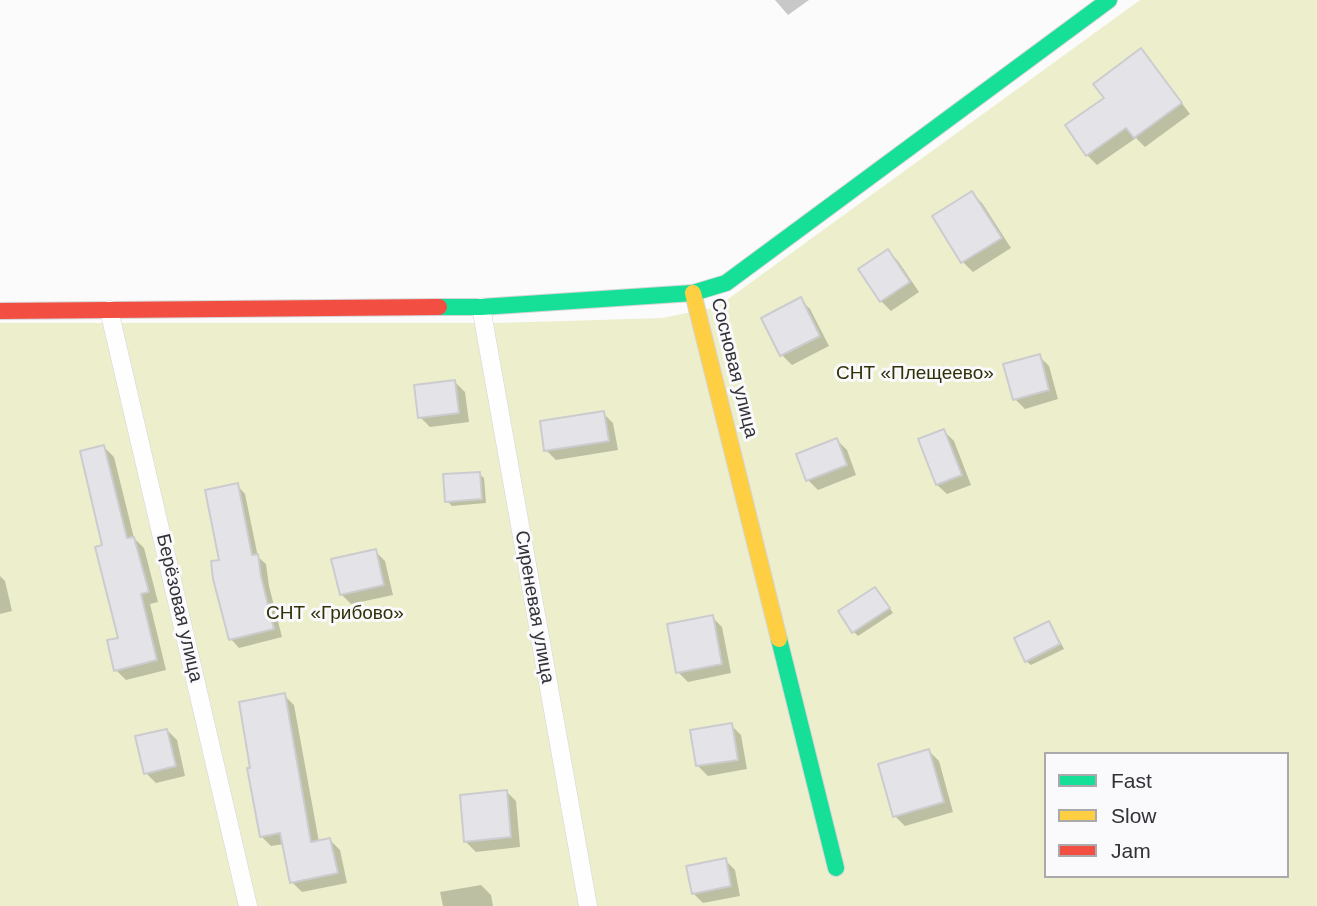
<!DOCTYPE html>
<html>
<head>
<meta charset="utf-8">
<style>
  body { margin:0 }
  #map { position:relative; width:1317px; height:906px; overflow:hidden; background:#fbfbfc; font-family:Helvetica,sans-serif }
  canvas { display:block }
  .legend { position:absolute; left:1044px; top:752px; width:245px; height:126px; box-sizing:border-box; background:#fafafd; border:2px solid #aaaaad; margin:0; padding:9px 12px; list-style:none; font-size:21px; color:#313136 }
  .legend li { display:flex; align-items:center; gap:14px; height:35px }
  .legend b { width:35px; border:2px solid #aaaaad }
</style>
</head>
<body>
<div id="map">
<canvas width="1317" height="906"></canvas>
<ul class="legend">
<li><b style="height:9px;background:#16e098"></b>Fast</li>
<li><b style="height:9px;background:#ffcf43"></b>Slow</li>
<li><b style="height:9px;background:#f24e42"></b>Jam</li>
</ul>
</div>
<script>
const ctx = document.querySelector('canvas').getContext('2d');
ctx.lineJoin = 'round';
function fillPath(path, color) { ctx.fillStyle = color; ctx.fill(path, 'evenodd'); }
function stroke(path, color, width, dash) { ctx.strokeStyle = color; ctx.lineWidth = width; ctx.lineCap = dash ? 'butt' : 'round'; ctx.setLineDash(dash || []); ctx.stroke(path); }
function label(font, color, halo, rows, align = 'center') {
  ctx.font = font + ' Helvetica,sans-serif'; ctx.lineWidth = 6; ctx.setLineDash([]); ctx.textBaseline = 'middle'; ctx.strokeStyle = halo; ctx.fillStyle = color; for (const [text, x, y, turn = 0] of rows) {
    ctx.save(); ctx.translate(x, y); ctx.rotate((+turn || 0) * Math.PI / 180); ctx.textAlign = isNaN(turn) ? turn : align; if (halo) ctx.strokeText(text, 0, 0); ctx.fillText(text, 0, 0); ctx.restore();
  }
}
const green = new Path2D(`
  M 1140,0 L 1317,0 L 1317,906 L 0,906 L 0,323 L 497,323 L 662,318 L 717,307 ZM 1046,754 L 1287,754 L 1287,876 L 1046,876 Z`);
const shadow = new Path2D(`
  M 775,0 L 809,0 L 788,15 Z
  M 1141,51 L 1150,61 L 1190,114 L 1145,147 L 1136,138 L 1097,165 L 1087,155 L 1107,99 Z
  M 972,193 L 982,203 L 1011,248 L 973,272 L 963,262 L 934,217 Z
  M 888,251 L 898,261 L 919,292 L 891,311 L 881,301 Z
  M 800,299 L 810,309 L 829,346 L 792,365 L 782,355 L 763,318 Z
  M 1039,356 L 1049,366 L 1058,399 L 1025,409 L 1015,399 Z
  M 455,382 L 465,392 L 469,422 L 430,427 L 420,417 Z
  M 603,413 L 613,423 L 618,450 L 556,460 L 546,450 Z
  M 944,431 L 954,441 L 971,485 L 947,494 L 937,485 L 920,440 Z
  M 837,440 L 847,450 L 856,475 L 818,490 L 808,480 Z
  M 104,447 L 114,457 L 134,538 L 144,548 L 158,602 L 150,604 L 166,670 L 126,680 L 116,670 L 120,639 L 104,546 Z
  M 479,474 L 484,478 L 486,503 L 452,506 L 447,501 Z
  M 237,485 L 245,494 L 258,557 L 266,564 L 269,586 L 282,637 L 239,648 L 231,639 L 221,561 Z
  M 375,551 L 385,561 L 393,595 L 351,604 L 341,594 Z
  M 0,576 L 5,581 L 12,611 L 0,614 Z
  M 880,593 L 893,613 L 858,636 L 854,632 Z
  M 712,617 L 722,627 L 731,673 L 688,682 L 678,672 Z
  M 1049,623 L 1053,628 L 1064,649 L 1031,665 L 1026,661 Z
  M 284,695 L 294,705 L 319,842 L 330,840 L 340,850 L 347,883 L 302,892 L 292,882 L 284,844 L 271,846 L 261,836 L 252,769 Z
  M 731,725 L 741,735 L 747,769 L 708,776 L 698,766 Z
  M 167,730 L 177,740 L 185,776 L 156,783 L 146,773 Z
  M 929,751 L 939,761 L 953,812 L 905,826 L 895,816 Z
  M 506,791 L 516,801 L 520,847 L 476,852 L 466,842 Z
  M 725,860 L 735,870 L 740,896 L 703,903 L 693,893 Z
  M 481,885 L 491,895 L 493,906 L 443,906 L 440,892 Z`);
const building = new Path2D(`
  M 1141,48 L 1182,103 L 1134,138 L 1126,128 L 1086,156 L 1065,125 L 1104,98 L 1093,84 Z
  M 972,191 L 1002,238 L 961,263 L 932,216 Z
  M 888,249 L 910,282 L 880,302 L 858,269 Z
  M 801,297 L 820,336 L 780,356 L 761,318 Z
  M 1040,354 L 1049,390 L 1013,400 L 1003,364 Z
  M 455,380 L 459,413 L 418,418 L 414,385 Z
  M 604,411 L 609,441 L 544,451 L 540,421 Z
  M 944,429 L 962,475 L 936,485 L 918,439 Z
  M 837,438 L 847,465 L 806,481 L 796,454 Z
  M 104,445 L 127,538 L 134,537 L 149,592 L 141,594 L 157,660 L 114,671 L 107,640 L 118,638 L 95,547 L 102,545 L 80,451 Z
  M 480,472 L 482,499 L 445,502 L 443,474 Z
  M 238,483 L 252,555 L 258,554 L 261,576 L 274,629 L 229,640 L 213,579 L 211,561 L 219,560 L 205,490 Z
  M 376,549 L 384,585 L 340,595 L 331,559 Z
  M 875,587 L 890,608 L 852,633 L 838,611 Z
  M 713,615 L 722,664 L 676,673 L 667,624 Z
  M 1049,621 L 1060,644 L 1025,662 L 1014,638 Z
  M 285,693 L 311,842 L 330,838 L 338,873 L 290,883 L 280,833 L 260,837 L 247,768 L 250,768 L 239,702 Z
  M 732,723 L 738,760 L 696,766 L 690,730 Z
  M 167,729 L 176,766 L 144,774 L 135,736 Z
  M 929,749 L 944,802 L 893,817 L 878,764 Z
  M 507,790 L 511,837 L 464,842 L 460,795 Z
  M 726,858 L 731,886 L 692,894 L 686,866 Z`);
const lane = new Path2D(`
  M 481,307 L 588,906
  M 109,310 L 248,906`);
const fast = new Path2D(`
  M 439,307 L 481,307 L 693,293 L 726,283 L 1109,0
  M 779,639 L 836,868`);
const slow = new Path2D(`
  M 693,293 L 779,639`);
const jam = new Path2D(`
  M 0,311 L 439,307`);
const streetNames = [
  ["Сосновая улица",734,368,76],
  ["Сиреневая улица",534,607,80],
  ["Берёзовая улица",179,608,77]
];
const parkNames = [
  ["СНТ «Плещеево»",915,374],
  ["СНТ «Грибово»",335,614]
];
fillPath(green, '#edefcc');
fillPath(shadow, '#0003');
fillPath(building, '#e4e3e7');
stroke(building, '#cccccf', 2);
stroke(lane, '#d5d5d7', 19);
stroke(fast, '#d5d5d7', 18);
stroke(slow, '#d5d5d7', 18);
stroke(jam, '#d5d5d7', 18);
stroke(lane, '#fefeff', 18);
stroke(fast, '#16e098', 16);
stroke(slow, '#ffcf43', 16);
stroke(jam, '#f24e42', 16);
label('19px', '#313136', '#fafafd', streetNames);
label('19px', '#303107', '#fafafd', parkNames);
</script>
</body>
</html>
